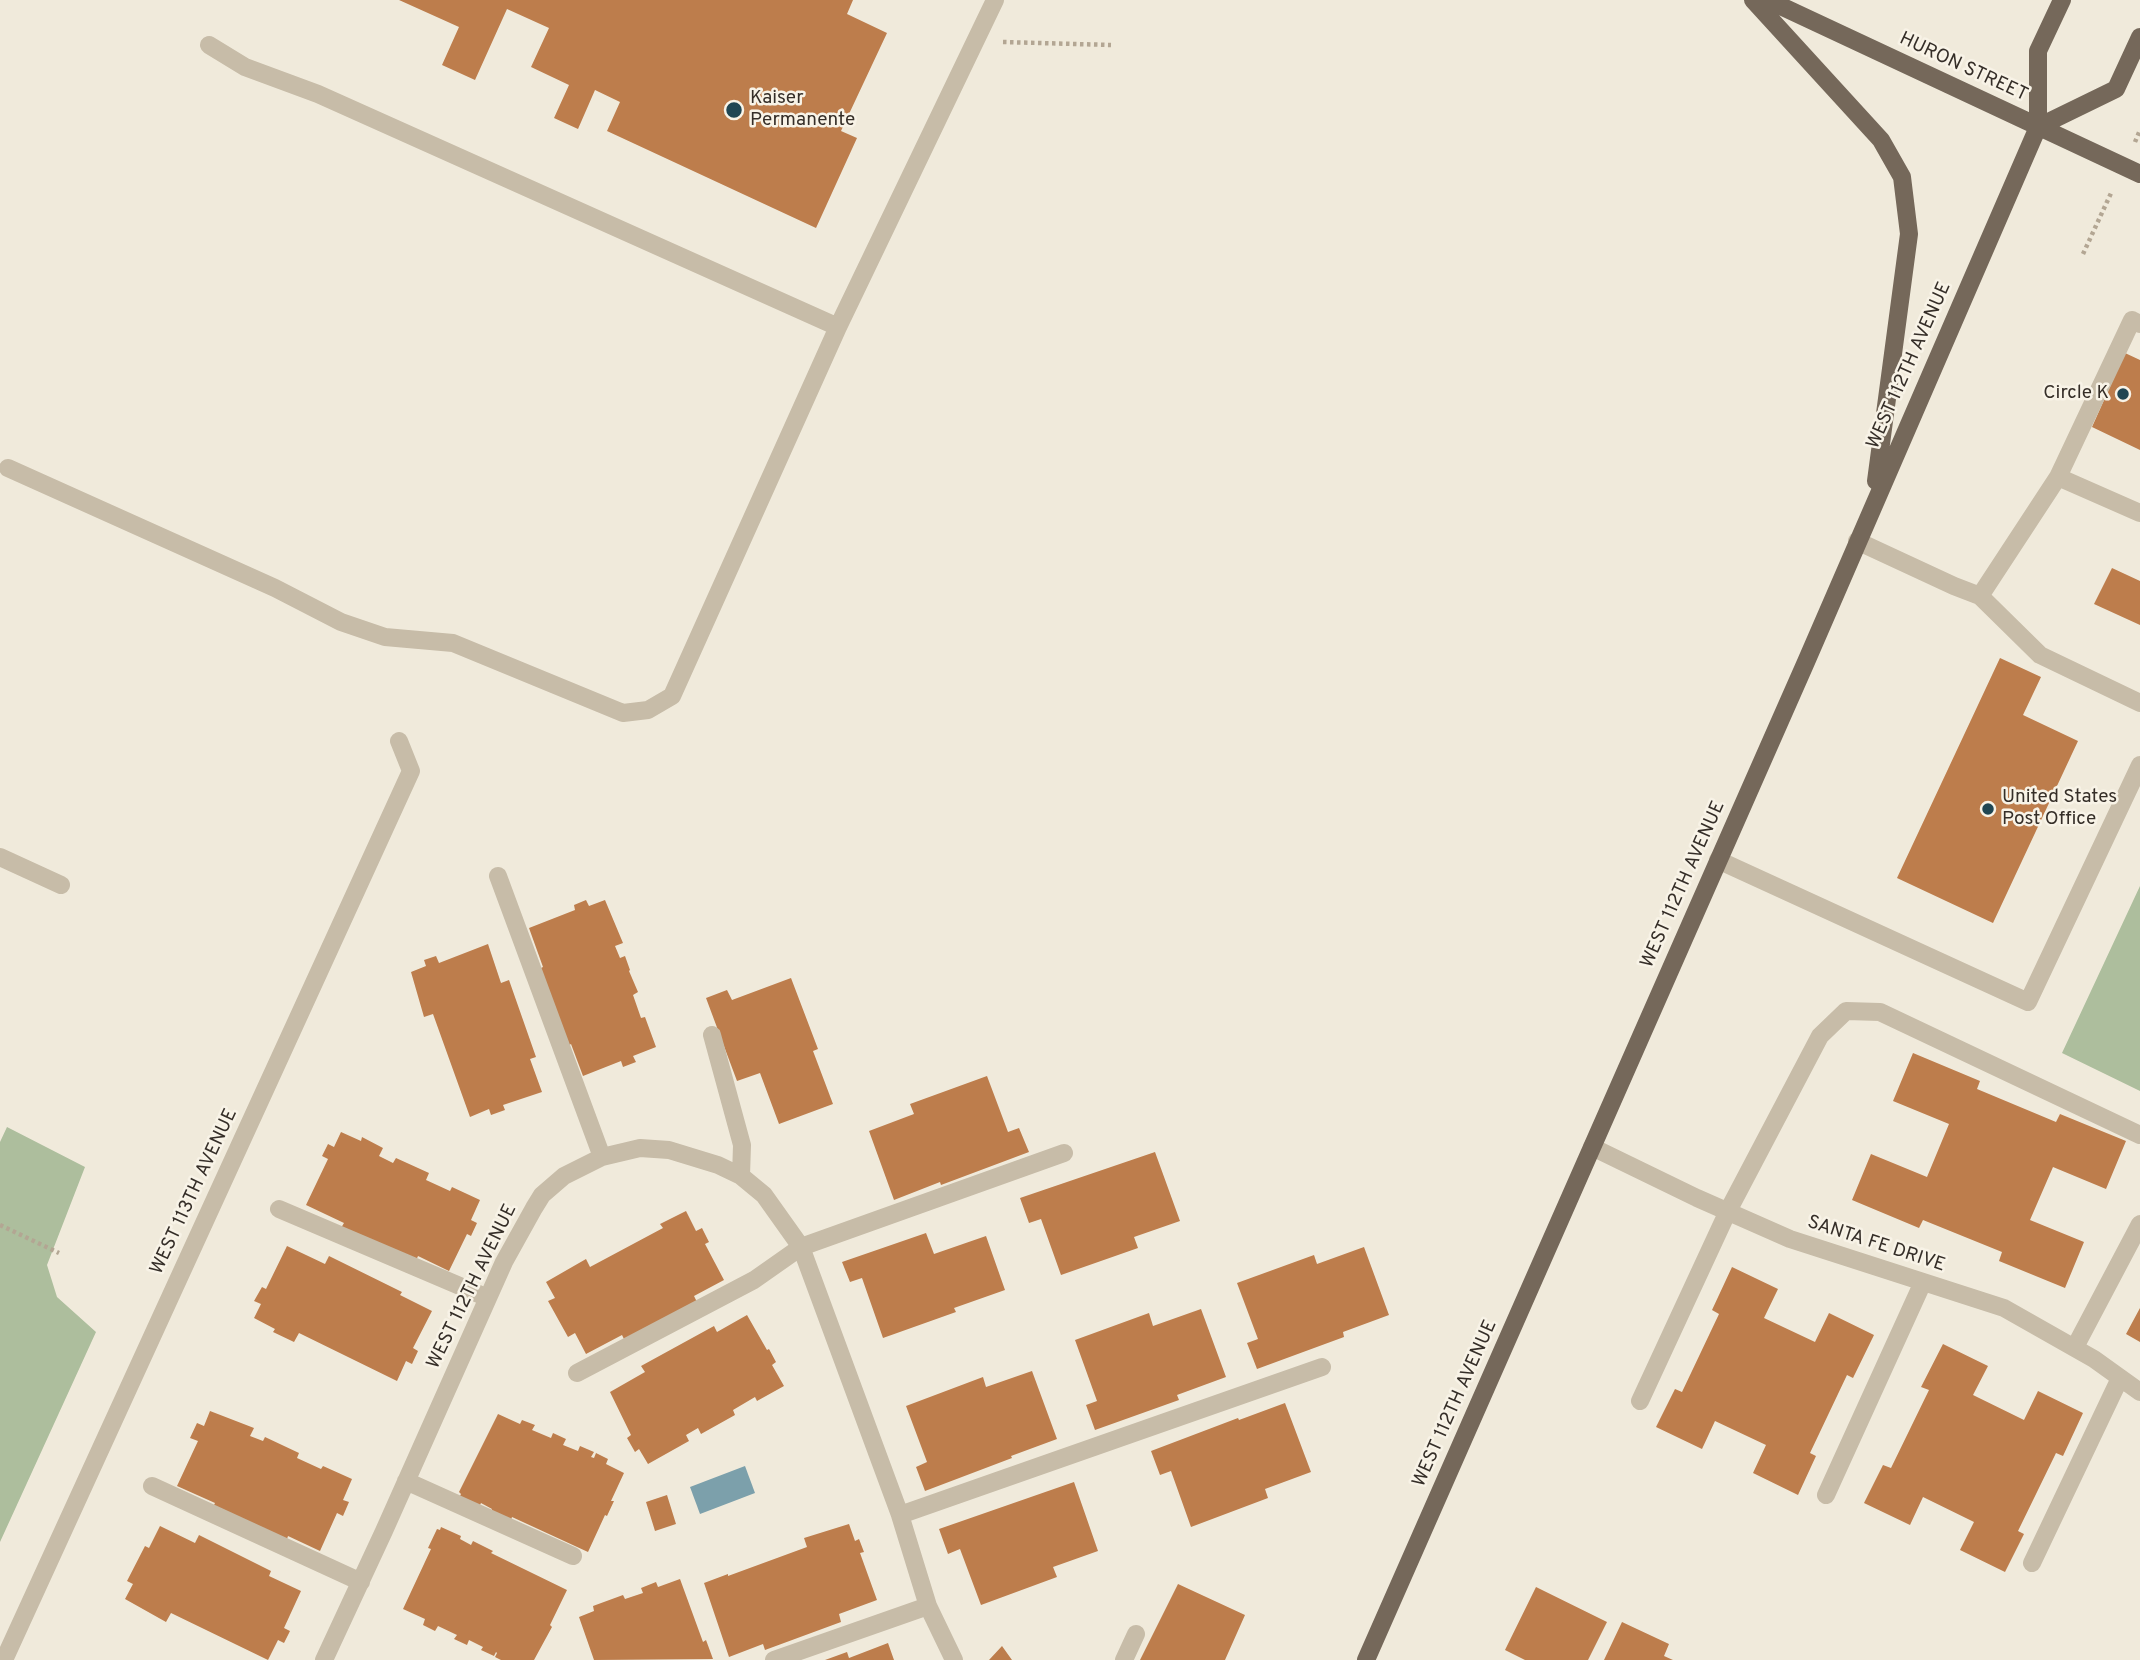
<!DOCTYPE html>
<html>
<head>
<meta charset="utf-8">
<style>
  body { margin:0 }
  canvas { display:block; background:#f0eadb }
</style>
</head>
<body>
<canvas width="2140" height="1660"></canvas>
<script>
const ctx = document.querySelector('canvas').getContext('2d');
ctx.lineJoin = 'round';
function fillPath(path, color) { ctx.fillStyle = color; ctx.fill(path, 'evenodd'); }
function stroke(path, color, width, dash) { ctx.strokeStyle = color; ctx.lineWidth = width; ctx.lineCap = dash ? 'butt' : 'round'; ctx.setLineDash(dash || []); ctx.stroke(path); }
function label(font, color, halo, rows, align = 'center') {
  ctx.font = font + ' Overpass,sans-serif'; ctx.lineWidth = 5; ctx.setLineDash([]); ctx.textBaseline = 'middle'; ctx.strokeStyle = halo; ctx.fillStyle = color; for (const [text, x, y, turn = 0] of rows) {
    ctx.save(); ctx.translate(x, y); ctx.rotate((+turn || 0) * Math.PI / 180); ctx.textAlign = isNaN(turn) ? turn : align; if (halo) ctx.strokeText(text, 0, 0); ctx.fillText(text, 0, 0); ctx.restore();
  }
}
const green = new Path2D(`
  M 2140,886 L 2140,1091 L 2062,1053 Z
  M 7,1127 L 85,1167 L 47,1265 L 57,1297 L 96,1332 L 0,1542 L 0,1142 Z`);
const water = new Path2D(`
  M 745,1466 L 755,1493 L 700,1514 L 690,1487 Z`);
const building = new Path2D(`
  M 399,0 L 853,0 L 847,14 L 887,33 L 841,131 L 857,138 L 816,228 L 607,131 L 620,102 L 595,90 L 578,129 L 554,118 L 569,85 L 531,67 L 549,28 L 507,9 L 475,80 L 442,65 L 459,27 Z
  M 2125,353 L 2140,360 L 2140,450 L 2092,427 Z
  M 2112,568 L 2140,581 L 2140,625 L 2094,604 Z
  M 2000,658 L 2041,677 L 2023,715 L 2078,741 L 1993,923 L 1897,878 Z
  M 586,900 L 589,906 L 605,900 L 623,943 L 615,946 L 620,958 L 625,956 L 630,970 L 629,971 L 638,992 L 633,995 L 641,1018 L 645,1017 L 656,1047 L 633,1056 L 636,1062 L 623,1067 L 621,1061 L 583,1076 L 571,1044 L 566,1047 L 537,970 L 543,967 L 529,928 L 575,910 L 574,905 Z
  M 488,944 L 501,983 L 509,980 L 536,1057 L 530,1059 L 542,1092 L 503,1105 L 505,1110 L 491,1115 L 489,1109 L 470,1117 L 433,1014 L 424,1017 L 411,972 L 426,966 L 424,960 L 436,956 L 439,963 Z
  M 791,978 L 818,1049 L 813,1051 L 833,1104 L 779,1124 L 760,1073 L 737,1081 L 706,998 L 727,990 L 732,1000 Z
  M 1913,1053 L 1980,1081 L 1977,1089 L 2056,1122 L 2060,1114 L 2126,1141 L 2106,1189 L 2053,1167 L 2030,1220 L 2084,1242 L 2065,1288 L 1999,1261 L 2002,1252 L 1923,1220 L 1919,1228 L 1852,1200 L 1871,1154 L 1927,1177 L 1949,1124 L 1893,1101 Z
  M 987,1076 L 1008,1132 L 1019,1128 L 1029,1152 L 941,1185 L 940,1182 L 894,1200 L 869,1131 L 914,1114 L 910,1104 Z
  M 341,1132 L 361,1141 L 362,1137 L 383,1148 L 379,1156 L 393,1163 L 396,1158 L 429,1173 L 426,1180 L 450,1191 L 452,1187 L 480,1200 L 471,1220 L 477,1223 L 471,1236 L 467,1234 L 449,1271 L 418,1256 L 415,1263 L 341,1228 L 344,1223 L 306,1205 L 328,1159 L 322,1156 L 328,1144 L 334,1147 Z
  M 1155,1152 L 1180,1221 L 1134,1237 L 1138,1248 L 1061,1275 L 1041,1219 L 1029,1223 L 1020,1198 Z
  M 686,1211 L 696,1231 L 702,1228 L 709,1242 L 705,1244 L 724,1280 L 694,1296 L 697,1302 L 625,1341 L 622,1335 L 586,1354 L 575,1333 L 568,1337 L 548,1301 L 555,1298 L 546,1282 L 586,1259 L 590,1267 L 663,1228 L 660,1224 Z
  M 926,1233 L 934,1254 L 986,1236 L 1005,1290 L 954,1308 L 956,1312 L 883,1338 L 862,1278 L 850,1282 L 842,1262 Z
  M 287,1246 L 325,1264 L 329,1256 L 402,1292 L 400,1295 L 432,1311 L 413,1348 L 418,1351 L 412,1364 L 406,1361 L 397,1381 L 299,1333 L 294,1342 L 273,1332 L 275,1329 L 254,1318 L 261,1304 L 254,1301 L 262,1287 L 266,1289 Z
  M 1364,1247 L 1389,1315 L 1343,1332 L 1344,1337 L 1257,1369 L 1247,1343 L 1258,1339 L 1237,1283 L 1314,1255 L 1317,1264 Z
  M 1732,1267 L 1778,1289 L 1764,1318 L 1815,1342 L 1829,1313 L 1874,1335 L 1853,1378 L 1847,1375 L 1810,1453 L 1816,1456 L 1798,1495 L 1753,1473 L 1766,1445 L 1715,1421 L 1702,1449 L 1656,1427 L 1675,1389 L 1682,1392 L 1719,1314 L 1712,1310 Z
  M 2140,1308 L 2140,1342 L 2126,1334 Z
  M 1201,1309 L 1226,1377 L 1177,1395 L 1179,1400 L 1095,1430 L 1086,1405 L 1097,1401 L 1075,1340 L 1149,1313 L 1153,1326 Z
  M 747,1315 L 767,1350 L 769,1349 L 776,1362 L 772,1365 L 784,1386 L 757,1401 L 755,1397 L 733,1410 L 735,1415 L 701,1434 L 698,1428 L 686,1435 L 689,1441 L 648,1464 L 639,1449 L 635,1452 L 627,1438 L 631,1435 L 610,1392 L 645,1372 L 641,1366 L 714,1326 L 717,1332 Z
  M 1943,1344 L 1988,1366 L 1973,1395 L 2024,1420 L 2038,1391 L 2083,1413 L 2063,1456 L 2056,1453 L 2018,1531 L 2024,1534 L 2005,1572 L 1960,1550 L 1974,1522 L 1923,1497 L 1910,1525 L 1864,1503 L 1883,1465 L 1891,1468 L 1929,1390 L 1921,1387 Z
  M 1032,1371 L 1057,1439 L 1011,1456 L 1012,1458 L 925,1491 L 916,1467 L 927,1462 L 906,1406 L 983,1377 L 986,1387 Z
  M 1285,1403 L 1311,1472 L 1265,1489 L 1268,1498 L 1191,1527 L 1171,1471 L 1160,1475 L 1151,1451 L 1238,1418 L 1239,1420 Z
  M 210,1411 L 254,1428 L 250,1436 L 263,1441 L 265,1437 L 299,1453 L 297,1458 L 321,1469 L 323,1466 L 352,1479 L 343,1500 L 349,1502 L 343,1516 L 337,1513 L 320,1551 L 288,1536 L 286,1542 L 212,1509 L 215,1503 L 177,1486 L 198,1441 L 190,1438 L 197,1423 L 204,1426 Z
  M 498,1414 L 520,1424 L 522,1420 L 535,1425 L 532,1430 L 551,1438 L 553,1433 L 566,1439 L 563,1445 L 578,1451 L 580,1446 L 594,1452 L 591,1457 L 594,1458 L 596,1453 L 608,1459 L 606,1464 L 624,1473 L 611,1501 L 614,1501 L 607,1516 L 605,1515 L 588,1552 L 512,1517 L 511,1520 L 491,1512 L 492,1509 L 481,1503 L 479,1507 L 459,1498 L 461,1494 L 459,1492 Z
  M 1074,1482 L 1098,1551 L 1053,1567 L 1057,1577 L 981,1605 L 960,1549 L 948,1554 L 939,1529 Z
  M 667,1495 L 676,1524 L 655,1531 L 646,1502 Z
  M 849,1524 L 855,1541 L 859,1539 L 864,1552 L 860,1553 L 877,1600 L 839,1614 L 841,1622 L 765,1650 L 763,1644 L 729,1657 L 704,1583 L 728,1574 L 728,1576 L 807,1547 L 804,1538 Z
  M 160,1526 L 195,1543 L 199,1535 L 271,1571 L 269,1576 L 301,1591 L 284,1628 L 290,1631 L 284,1643 L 278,1640 L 268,1660 L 171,1613 L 166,1622 L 125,1599 L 133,1584 L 127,1581 L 145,1546 L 149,1548 Z
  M 441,1527 L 461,1536 L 460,1539 L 471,1545 L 473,1541 L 493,1551 L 491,1553 L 567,1590 L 550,1625 L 552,1627 L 534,1660 L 501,1660 L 495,1657 L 497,1653 L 496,1652 L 494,1656 L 481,1650 L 483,1647 L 469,1640 L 467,1645 L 454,1639 L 457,1635 L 438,1626 L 435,1631 L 423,1625 L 425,1619 L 403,1609 L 431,1549 L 428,1548 L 437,1529 L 440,1530 Z
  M 680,1579 L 703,1642 L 706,1640 L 713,1659 L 594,1660 L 579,1617 L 594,1611 L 593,1606 L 623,1595 L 625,1599 L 643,1593 L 641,1588 L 656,1582 L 658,1587 Z
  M 1178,1584 L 1245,1615 L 1225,1660 L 1140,1660 Z
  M 1536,1587 L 1607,1622 L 1588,1660 L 1525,1660 L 1505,1650 Z
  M 1622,1622 L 1669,1644 L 1664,1656 L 1673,1660 L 1604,1660 Z
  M 888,1643 L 894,1660 L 825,1660 L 847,1652 L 849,1658 Z
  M 1002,1646 L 1012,1660 L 989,1660 Z`);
const path = new Path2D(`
  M 1003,42 L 1111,45
  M 2135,142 L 2140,130
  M 2083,254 L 2112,191
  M 0,1225 L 59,1253`);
const minor = new Path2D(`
  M 209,45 L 245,67 L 318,94 L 838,327
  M 8,468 L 275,588 L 341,622 L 385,637 L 453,643 L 623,713 L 648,710 L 672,696 L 838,327 L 995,0
  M 2058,477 L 2140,513
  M 1857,541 L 1954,586 L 1980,596 L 2040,655 L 2140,703
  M 1980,596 L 2058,477 L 2132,320 L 2140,324
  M 0,857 L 61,885
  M 1718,860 L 2028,1002 L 2140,765
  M 498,876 L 602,1157
  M 712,1035 L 742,1145 L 741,1176
  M 1592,1147 L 1697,1198 L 1790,1239 L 2004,1308 L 2094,1359 L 2140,1392
  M 279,1209 L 488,1298
  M 2075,1347 L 2140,1224
  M 577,1373 L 754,1280 L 801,1247 L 1064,1153
  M 1640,1401 L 1728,1211 L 1820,1036 L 1846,1011 L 1880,1012 L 2140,1135
  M 406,1481 L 573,1556
  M 152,1486 L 361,1582
  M 1826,1495 L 1923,1282
  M 900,1515 L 1322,1367
  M 2032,1563 L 2120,1378
  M 4,1660 L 411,771 L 399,741
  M 324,1660 L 384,1531 L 504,1262 L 534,1208 L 542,1195 L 564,1176 L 602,1157 L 640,1148 L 669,1150 L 718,1165 L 741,1176 L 764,1195 L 801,1247 L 900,1515 L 928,1606 L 954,1660
  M 774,1660 L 928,1606
  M 1124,1660 L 1136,1634`);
const major = new Path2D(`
  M 1753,0 L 1881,140 L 1902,177 L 1909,234 L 1876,481
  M 1768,0 L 2140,174
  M 2038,127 L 2116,89 L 2140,37
  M 1366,1660 L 1806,662 L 2038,127 L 2038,51 L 2062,0`);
const markers = [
  [734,110,9,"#204653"],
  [2123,394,7,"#204653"],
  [1988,809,7,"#204653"]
];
const streetNames = [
  ["HURON STREET",1963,68,25],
  ["WEST 112TH AVENUE",1910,366,-66],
  ["WEST 112TH AVENUE",1684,885,-66],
  ["WEST 113TH AVENUE",195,1192,-65],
  ["SANTA FE DRIVE",1876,1245,18],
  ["WEST 112TH AVENUE",473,1287,-64],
  ["WEST 112TH AVENUE",1456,1404,-66]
];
const poiNames = [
  ["Kaiser",750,99],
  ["Permanente",750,121],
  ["Circle K",2109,394,"right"],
  ["United States",2002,798],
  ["Post Office",2002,820]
];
fillPath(green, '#adbe9d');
fillPath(water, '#7ca0ab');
fillPath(building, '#bd7d4c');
stroke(path, '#b3a693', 4.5, [3.5, 3.5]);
stroke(minor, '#c7bca8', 18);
stroke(major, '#75685a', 18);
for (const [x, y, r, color] of markers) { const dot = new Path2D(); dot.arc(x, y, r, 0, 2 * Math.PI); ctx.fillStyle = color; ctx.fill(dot); stroke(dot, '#f8f3e7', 2.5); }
label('19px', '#352e28', '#f8f3e7', streetNames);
label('19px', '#352e28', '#f8f3e7', poiNames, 'left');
</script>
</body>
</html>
